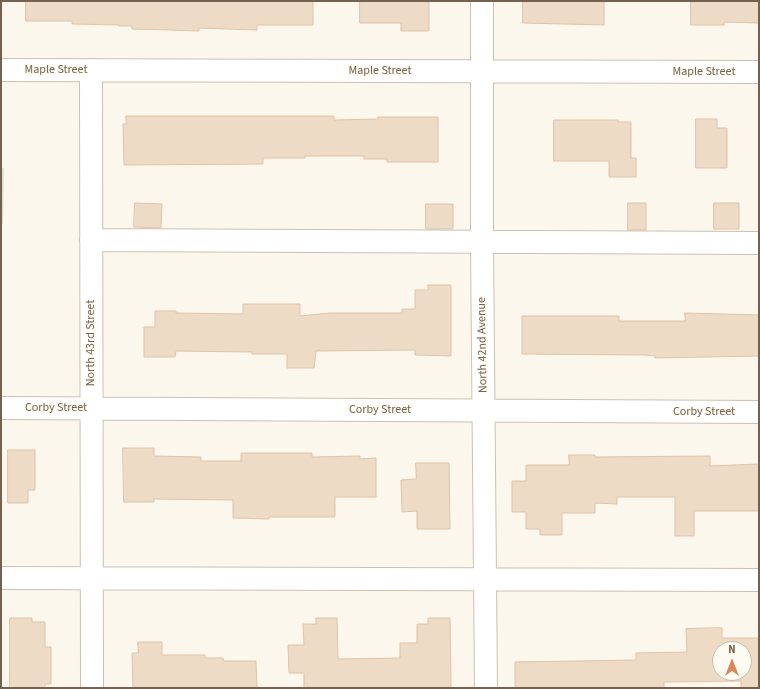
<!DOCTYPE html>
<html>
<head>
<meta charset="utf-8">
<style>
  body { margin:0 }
  #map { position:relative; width:760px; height:689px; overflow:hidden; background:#fbf7ec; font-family:"Source Sans 3",sans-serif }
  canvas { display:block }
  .frame { position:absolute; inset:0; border:2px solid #756150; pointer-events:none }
  .north { position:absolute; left:712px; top:641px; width:40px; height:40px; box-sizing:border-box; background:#fefbf2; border:1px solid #c7bdb1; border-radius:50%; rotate:0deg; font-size:11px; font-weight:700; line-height:16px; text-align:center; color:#756150 }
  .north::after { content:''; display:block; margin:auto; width:14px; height:18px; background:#d9875d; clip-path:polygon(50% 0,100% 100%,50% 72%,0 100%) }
</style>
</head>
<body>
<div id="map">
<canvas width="760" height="689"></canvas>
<div class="frame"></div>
<div class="north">N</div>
</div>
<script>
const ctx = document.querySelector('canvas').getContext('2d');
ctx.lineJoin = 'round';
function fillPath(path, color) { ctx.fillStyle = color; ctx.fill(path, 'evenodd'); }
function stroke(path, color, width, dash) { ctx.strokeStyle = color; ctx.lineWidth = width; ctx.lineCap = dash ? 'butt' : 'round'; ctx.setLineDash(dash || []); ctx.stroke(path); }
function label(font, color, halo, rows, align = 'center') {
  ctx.font = font + ' "Source Sans 3",sans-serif'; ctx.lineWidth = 3; ctx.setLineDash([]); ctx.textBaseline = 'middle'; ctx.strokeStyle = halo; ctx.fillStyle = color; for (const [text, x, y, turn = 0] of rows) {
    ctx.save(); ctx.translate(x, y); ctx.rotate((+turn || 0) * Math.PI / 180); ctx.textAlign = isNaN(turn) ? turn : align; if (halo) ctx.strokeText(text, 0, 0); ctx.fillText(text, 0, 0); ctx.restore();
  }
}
const green = new Path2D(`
  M 1,168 L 4,168 L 3,224 L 1,224 Z`);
const building = new Path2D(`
  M 26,1 L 313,1 L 313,25 L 257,25 L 257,30 L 199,28 L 199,31 L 169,30 L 132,29 L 132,26 L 119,26 L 119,25 L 72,24 L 72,21 L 26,21 Z
  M 360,1 L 429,1 L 429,31 L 401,31 L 401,23 L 360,23 Z
  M 523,1 L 604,1 L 604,25 L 523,23 Z
  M 691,1 L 759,1 L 759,23 L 724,22 L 724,25 L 691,25 Z
  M 126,116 L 334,116 L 334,120 L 378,119 L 378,117 L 438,117 L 438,162 L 387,162 L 387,159 L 364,159 L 364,156 L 305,156 L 305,158 L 263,158 L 263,164 L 124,165 L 123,124 L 126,124 Z
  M 696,119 L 717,119 L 717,128 L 727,128 L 727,168 L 696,168 Z
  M 554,120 L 618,120 L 618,122 L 631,122 L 631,158 L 636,158 L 636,177 L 609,177 L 609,161 L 554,161 Z
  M 135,203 L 162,204 L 161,228 L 134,227 Z
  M 628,203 L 646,203 L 646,230 L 628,230 Z
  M 714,203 L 739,203 L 739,229 L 714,229 Z
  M 426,204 L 453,204 L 453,229 L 426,229 Z
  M 428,285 L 451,285 L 451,356 L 415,355 L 415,350 L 316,351 L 314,368 L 287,368 L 287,354 L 252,354 L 252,352 L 176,351 L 175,357 L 144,357 L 144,327 L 155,327 L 155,311 L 176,311 L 176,313 L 243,314 L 243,304 L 300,304 L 300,316 L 330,313 L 402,313 L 402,309 L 415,309 L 415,290 L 428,290 Z
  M 685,313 L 759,315 L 759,356 L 655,358 L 655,356 L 645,355 L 522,354 L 522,316 L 619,316 L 619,321 L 685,321 Z
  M 123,448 L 154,448 L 154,456 L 201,457 L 201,461 L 241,461 L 241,453 L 312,453 L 312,457 L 360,456 L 360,459 L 376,458 L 376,497 L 335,497 L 335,517 L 269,517 L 269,519 L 233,518 L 233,500 L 154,499 L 154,502 L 124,502 Z
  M 8,450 L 35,450 L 35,490 L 28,490 L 28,503 L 8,503 Z
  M 569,455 L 595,455 L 595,457 L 710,456 L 710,466 L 759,464 L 759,511 L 694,511 L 694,536 L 675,536 L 675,497 L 617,497 L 617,504 L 595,503 L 595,513 L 562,513 L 562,535 L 540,535 L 540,529 L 526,529 L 526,512 L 512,512 L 512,481 L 526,481 L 526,465 L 569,465 Z
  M 416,463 L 449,463 L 450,529 L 417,529 L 417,511 L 402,512 L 401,480 L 416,479 Z
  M 10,618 L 32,618 L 32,622 L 45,622 L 45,647 L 51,647 L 51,684 L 45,684 L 45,688 L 10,688 Z
  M 316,618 L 337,618 L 338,659 L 400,658 L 400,643 L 417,643 L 417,624 L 428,624 L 428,618 L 450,618 L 451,688 L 304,688 L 304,673 L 289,673 L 288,645 L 304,645 L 303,624 L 316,624 Z
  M 722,628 L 722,638 L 759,638 L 759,688 L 741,688 L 741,681 L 664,682 L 664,688 L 515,688 L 515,662 L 636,660 L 636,653 L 687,652 L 686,629 ZM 720,649 L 744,649 L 744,673 L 720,673 Z
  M 138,642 L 162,642 L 162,655 L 205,655 L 205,658 L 223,658 L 224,661 L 256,661 L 257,688 L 133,688 L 132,653 L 138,653 Z`);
const minor = new Path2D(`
  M 482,1 L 482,242 L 486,688
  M 1,70 L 759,72
  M 91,70 L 92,688
  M 91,240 L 759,243
  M 1,408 L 759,412
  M 1,578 L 759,580`);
const streetNames = [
  ["Maple Street",56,70],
  ["Maple Street",380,71],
  ["Maple Street",704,72],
  ["North 43rd Street",91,343,-90],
  ["North 42nd Avenue",483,345,-91],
  ["Corby Street",56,408],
  ["Corby Street",380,410],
  ["Corby Street",704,412]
];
fillPath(green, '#d3e8cb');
fillPath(building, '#eedbc6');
stroke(building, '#dfc3a7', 1);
stroke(minor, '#cdc0b2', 24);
stroke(minor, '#fff', 22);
label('12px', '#756150', '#fefbf2', streetNames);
</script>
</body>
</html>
